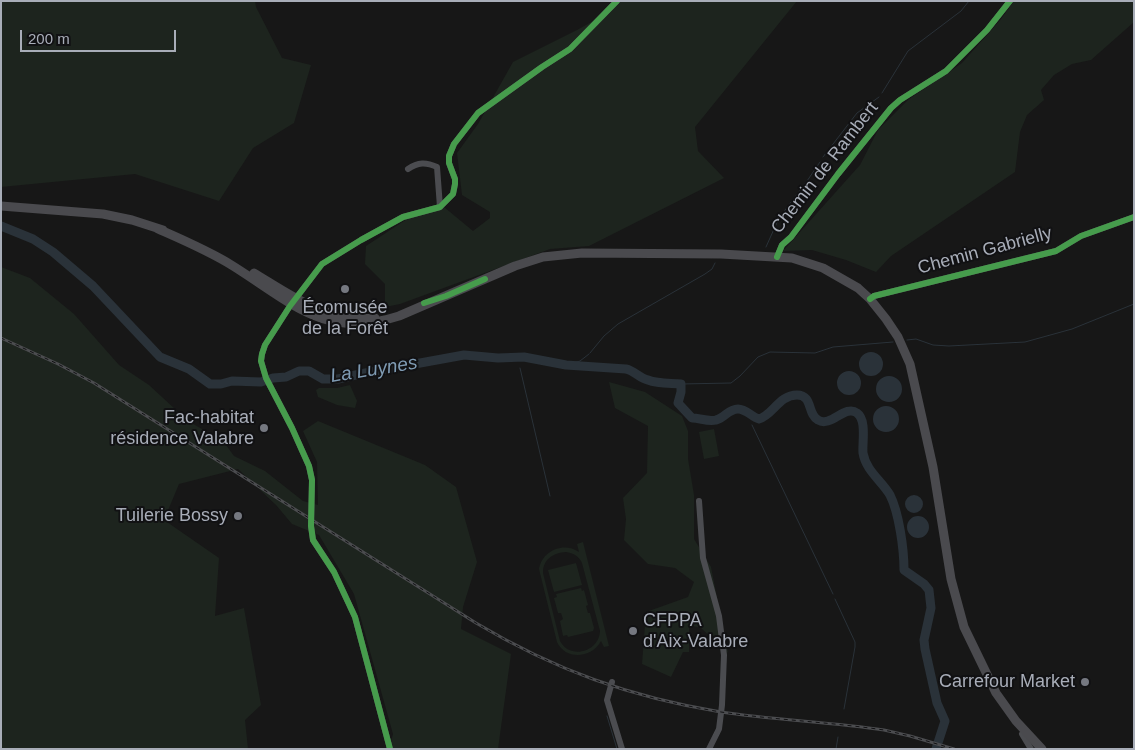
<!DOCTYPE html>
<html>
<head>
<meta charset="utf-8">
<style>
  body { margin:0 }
  #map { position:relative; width:1135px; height:750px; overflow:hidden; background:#171717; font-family:Arial,sans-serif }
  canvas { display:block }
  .frame { position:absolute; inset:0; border:2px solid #a8adb8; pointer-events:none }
  .scale { position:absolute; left:20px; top:30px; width:156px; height:22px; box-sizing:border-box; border:2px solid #a8adb8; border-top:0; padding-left:6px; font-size:15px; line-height:18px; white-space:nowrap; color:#a8adb8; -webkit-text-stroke:4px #111113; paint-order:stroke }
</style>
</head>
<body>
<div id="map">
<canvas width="1135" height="750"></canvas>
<div class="frame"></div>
<div class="scale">200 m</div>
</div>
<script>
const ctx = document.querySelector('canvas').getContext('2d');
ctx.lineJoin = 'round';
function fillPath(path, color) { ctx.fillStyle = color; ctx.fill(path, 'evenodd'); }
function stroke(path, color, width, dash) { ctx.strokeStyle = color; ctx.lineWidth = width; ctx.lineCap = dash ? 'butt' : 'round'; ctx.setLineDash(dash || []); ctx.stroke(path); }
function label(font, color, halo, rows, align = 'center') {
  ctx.font = font + ' Arial,sans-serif'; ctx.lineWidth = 4; ctx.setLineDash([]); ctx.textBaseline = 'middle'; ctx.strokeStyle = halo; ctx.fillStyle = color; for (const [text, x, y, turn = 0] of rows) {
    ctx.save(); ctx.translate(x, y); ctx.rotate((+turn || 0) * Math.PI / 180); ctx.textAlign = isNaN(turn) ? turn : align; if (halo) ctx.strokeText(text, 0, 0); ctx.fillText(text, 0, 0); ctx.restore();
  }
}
const green = new Path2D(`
  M 1,1 L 255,1 L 256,7 L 282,58 L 311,65 L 294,123 L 253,148 L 219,201 L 135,174 L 1,187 Z
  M 619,1 L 797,1 L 695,127 L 698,151 L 724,178 L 589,246 L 550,249 L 400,304 L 385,307 L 385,284 L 365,264 L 366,246 L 407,219 L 444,207 L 473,231 L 490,218 L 490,212 L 462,195 L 457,153 L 478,124 L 513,62 L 577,30 L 606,14 Z
  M 1014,1 L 1134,1 L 1134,22 L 1091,60 L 1072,64 L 1054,75 L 1041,90 L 1044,100 L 1027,115 L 1020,132 L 1015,172 L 891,256 L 876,272 L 846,260 L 812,250 L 783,251 L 860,165 L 878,130 L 909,99 L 962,63 L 1001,19 Z
  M 1,267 L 30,278 L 74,314 L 119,365 L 149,385 L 188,421 L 223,441 L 234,456 L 265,471 L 303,501 L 318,505 L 317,462 L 303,431 L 318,421 L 425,465 L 456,487 L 477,562 L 463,607 L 461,629 L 511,654 L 498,749 L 389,749 L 393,734 L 354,594 L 319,535 L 292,524 L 276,505 L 238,469 L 179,484 L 164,520 L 219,558 L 215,616 L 244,608 L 261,705 L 245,720 L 248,749 L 1,749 Z
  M 609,382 L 645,392 L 682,416 L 688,431 L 688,459 L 694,495 L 694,539 L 711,567 L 728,653 L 701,628 L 689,625 L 689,652 L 683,652 L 671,677 L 642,664 L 646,612 L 688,597 L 694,582 L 675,568 L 648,564 L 624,540 L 626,519 L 623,498 L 647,473 L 648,426 L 615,408 Z
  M 350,385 L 357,401 L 355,408 L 337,405 L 318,397 L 316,390 L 319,388 L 337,388 Z
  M 714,429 L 719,456 L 704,459 L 699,432 Z
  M 583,542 L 609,646 L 604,647 L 601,641 C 592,658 566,661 557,642 L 539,569 C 542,551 563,541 579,552 L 577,544 ZM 566,552 C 573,553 579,556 582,563 L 600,631 C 599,652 570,660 560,641 L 543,573 C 543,559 553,553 566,552 Z
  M 576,563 L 582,585 L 554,592 L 548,570 Z
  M 581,588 L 582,591 L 584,590 L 588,605 L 586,606 L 588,613 L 590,613 L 594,628 L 593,631 L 568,637 L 567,635 L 563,636 L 560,621 L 563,619 L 561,613 L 558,613 L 554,598 L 557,597 L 556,594 Z`);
const water = new Path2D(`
  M859 364a12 12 0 1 1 24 0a12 12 0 1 1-24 0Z
  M837 383a12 12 0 1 1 24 0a12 12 0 1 1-24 0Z
  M876 389a13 13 0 1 1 26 0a13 13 0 1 1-26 0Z
  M873 419a13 13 0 1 1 26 0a13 13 0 1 1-26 0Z
  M905 504a9 9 0 1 1 18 0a9 9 0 1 1-18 0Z
  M907 527a11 11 0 1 1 22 0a11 11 0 1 1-22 0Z`);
const stream = new Path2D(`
  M 882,93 L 908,51 L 961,11 L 969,1
  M 823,157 L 857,113 L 879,97
  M 766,247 L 779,218 L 807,181 L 820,162
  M 907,340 L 916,339 L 933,345 L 949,346 L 1025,342 L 1072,329 L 1134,304
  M 590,353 L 604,336 L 618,324 L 705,274 L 712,269 L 715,263
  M 566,365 L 580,361 L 589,354
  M 520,368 L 550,496
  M 681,384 L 731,383 L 740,376 L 758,357 L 770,352 L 815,353 L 833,347 L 893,342
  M 744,410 L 747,416
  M 752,425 L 833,594
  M 835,599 L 855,642 L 855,647 L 844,709
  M 607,716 L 617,749
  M 836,749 L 838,737`);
const river = new Path2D(`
  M 1,226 L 33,239 L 53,252 L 93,286 L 160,357 L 189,369 L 210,384 L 221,384 L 232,381 L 261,382 L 273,378 L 286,377 L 299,371 L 309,371 L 323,379 L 338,379 L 360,374 L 464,355 L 498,358 L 524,357 L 566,365 L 626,369 C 635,371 639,378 648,380 C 658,384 670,383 681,384 L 681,392 L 678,403 L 692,418 C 700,418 708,422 716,420 C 725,418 728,409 738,409 C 746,409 752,417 759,419 C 773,415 779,395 797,395 C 813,395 807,414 818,420 C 831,428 845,404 857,413 C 867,420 862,443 863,453 C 866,471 882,481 890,495 C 899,513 904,549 904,570 L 924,584 L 929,590 L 931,608 L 924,640 L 925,649 L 937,703 L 945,721 L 936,749`);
const minor = new Path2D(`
  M 408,169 C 418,162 426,162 437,167 L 440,207
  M 777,257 L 782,245 L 791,237 L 838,174 L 891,108 L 900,100 L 946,71 L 987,30 L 1010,1
  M 870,299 L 874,296 L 1056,251 L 1081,236 L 1134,217
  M 699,501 L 703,558 L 719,616 L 724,655 L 722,705 L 719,729 L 709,749
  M 612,682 L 607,700 L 622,749
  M 1022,734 L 1031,749
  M 390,749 L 355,617 L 334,572 L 313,540 L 311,526 L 312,480 L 309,466 L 292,428 L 266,378 L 261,361 L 262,354 L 265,345 L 290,306 L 322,264 L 361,240 L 403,217 L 440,207 L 453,194 L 455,184 L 455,179 L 449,163 L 449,156 L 454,144 L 478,113 L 542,67 L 570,49 L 617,1`);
const secondary = new Path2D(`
  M 1,206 L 103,214 L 132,220 L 163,230
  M 158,229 C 183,240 209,251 233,266 C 292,303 325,340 399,316 L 515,266 L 543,257 L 582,253 L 721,254 L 792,258 L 823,268 L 858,288 L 870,299 L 886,319 L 898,337 L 910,364 L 933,467 L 951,579 L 964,627 L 996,693 L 1016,721 L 1042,749
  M 254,273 C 292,296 328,323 375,318`);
const rail = new Path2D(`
  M 1,338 L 58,364 L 94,383 L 476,623 C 555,670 630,697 721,712 C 775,720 830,722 884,730 L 910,736 L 954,749`);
const cycleway = new Path2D(`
  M 777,257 L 782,245 L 791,237 L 838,174 L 891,108 L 900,100 L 946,71 L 987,30 L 1010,1
  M 870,299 L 874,296 L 1056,251 L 1081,236 L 1134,217
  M 424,303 L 446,296 L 485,279
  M 390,749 L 355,617 L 334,572 L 313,540 L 311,526 L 312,480 L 309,466 L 292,428 L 266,378 L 261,361 L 262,354 L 265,345 L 290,306 L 322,264 L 361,240 L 403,217 L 440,207 L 453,194 L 455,184 L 455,179 L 449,163 L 449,156 L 454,144 L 478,113 L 542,67 L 570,49 L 617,1`);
const markers = [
  [345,289,5,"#757880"],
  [264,428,5,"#757880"],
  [238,516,5,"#757880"],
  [633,631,5,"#757880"],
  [1085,682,5,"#757880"]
];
const streetNames = [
  ["Chemin de Rambert",825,168,-52],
  ["Chemin Gabrielly",985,251,-15]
];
const poiNames = [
  ["Écomusée",345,308,"center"],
  ["de la Forêt",345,329,"center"],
  ["Fac-habitat",254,418],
  ["résidence Valabre",254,439],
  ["Tuilerie Bossy",228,516],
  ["CFPPA",643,621,"left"],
  ["d'Aix-Valabre",643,642,"left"],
  ["Carrefour Market",1075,682]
];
const waterNames = [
  ["La Luynes",374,370,-9]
];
fillPath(green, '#1d241e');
fillPath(water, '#2a3239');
stroke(stream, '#2a3239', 1);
stroke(river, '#2a3239', 9);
stroke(minor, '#4b4c50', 6);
stroke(secondary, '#4a4a4e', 9);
stroke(rail, '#4b4c4f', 3);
stroke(rail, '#111113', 1, [4]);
stroke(cycleway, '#469c4c', 6);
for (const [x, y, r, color] of markers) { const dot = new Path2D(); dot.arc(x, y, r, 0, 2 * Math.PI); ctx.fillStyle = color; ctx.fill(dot); stroke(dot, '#111113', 2); }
label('18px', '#a8adb8', '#111113', streetNames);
label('18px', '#a8adb8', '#111113', poiNames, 'right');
label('italic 19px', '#7f9bb3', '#111113', waterNames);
</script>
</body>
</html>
